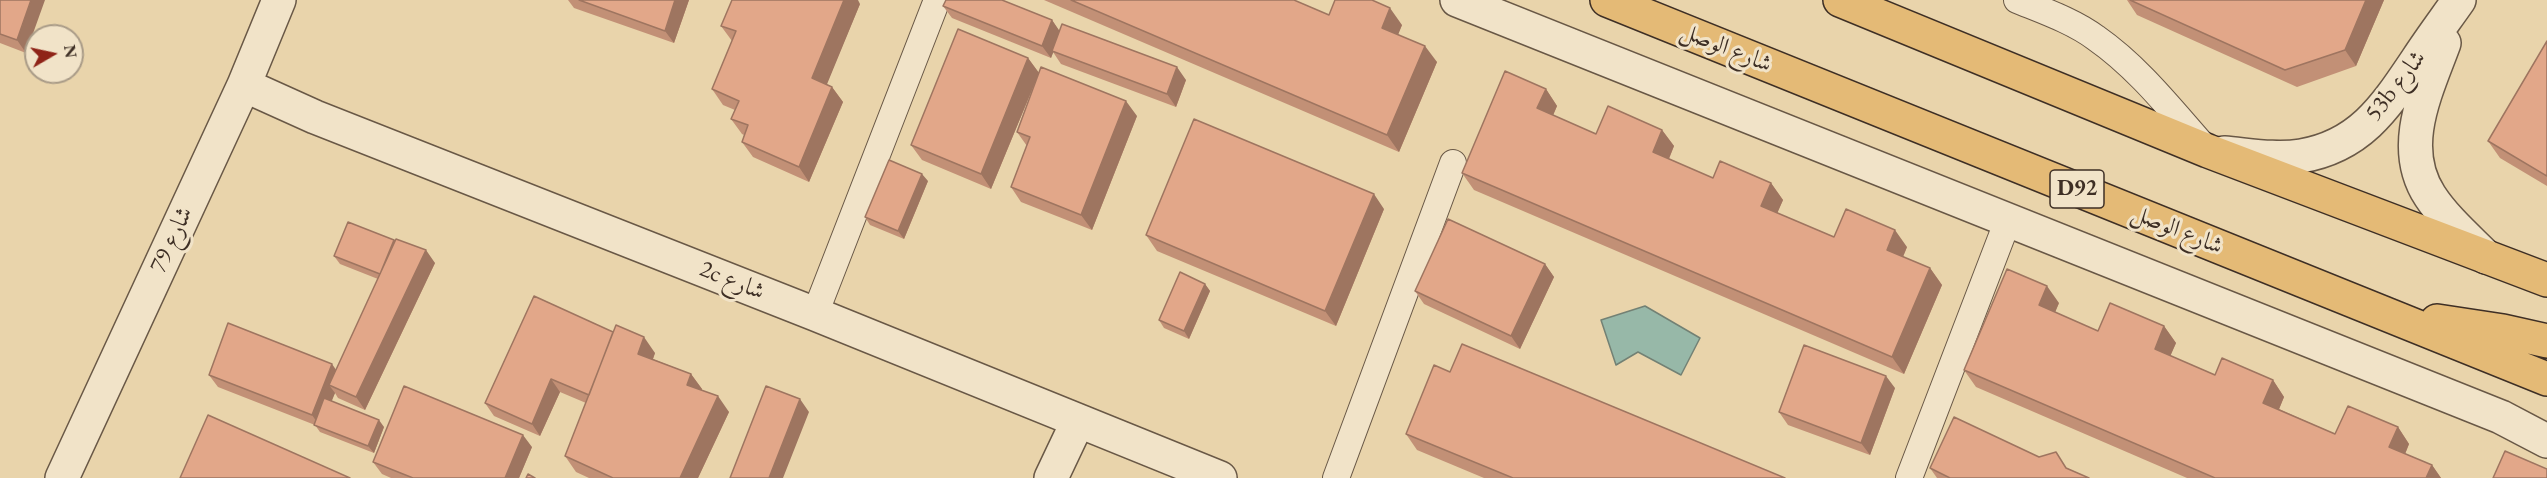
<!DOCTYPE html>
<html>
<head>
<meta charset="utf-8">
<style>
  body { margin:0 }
  #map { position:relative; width:2547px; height:478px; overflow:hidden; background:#e9d4ab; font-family:"EB Garamond",serif }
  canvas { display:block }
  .north { position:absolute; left:24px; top:24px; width:60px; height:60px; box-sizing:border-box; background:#f1e3c8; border:2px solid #a99b87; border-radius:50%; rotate:81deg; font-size:16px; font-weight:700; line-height:24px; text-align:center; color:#3e2f25 }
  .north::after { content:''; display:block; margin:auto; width:21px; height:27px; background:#8f2418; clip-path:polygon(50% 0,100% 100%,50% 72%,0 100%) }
</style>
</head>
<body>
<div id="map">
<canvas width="2547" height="478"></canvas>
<div class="north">N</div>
</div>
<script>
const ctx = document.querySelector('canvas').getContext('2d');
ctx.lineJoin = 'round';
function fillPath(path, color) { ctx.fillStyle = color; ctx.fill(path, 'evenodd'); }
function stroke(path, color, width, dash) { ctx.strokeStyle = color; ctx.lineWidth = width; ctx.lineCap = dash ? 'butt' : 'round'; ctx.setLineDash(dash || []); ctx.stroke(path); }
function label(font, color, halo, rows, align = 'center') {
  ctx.font = font + ' "EB Garamond",Amiri,serif'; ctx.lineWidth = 6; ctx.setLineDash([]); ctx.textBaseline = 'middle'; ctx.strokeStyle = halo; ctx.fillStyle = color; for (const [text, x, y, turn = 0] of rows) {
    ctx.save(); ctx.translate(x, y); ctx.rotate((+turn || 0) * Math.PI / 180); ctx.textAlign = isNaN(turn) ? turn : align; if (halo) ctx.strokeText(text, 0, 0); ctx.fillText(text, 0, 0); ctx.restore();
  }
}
const water = new Path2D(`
  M 1645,306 L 1700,338 L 1681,375 L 1638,352 L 1616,365 L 1601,320 Z`);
const service = new Path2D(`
  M 2017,0 C 2044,11 2073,21 2096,38 C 2139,68 2172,111 2206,149
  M 815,314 L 937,0
  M 1336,478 L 1453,163
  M 1909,478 L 2008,220`);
const minor = new Path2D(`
  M 1457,0 L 2501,417 L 2547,441
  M 2444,43 C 2426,92 2398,147 2430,196 C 2445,219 2467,238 2486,257
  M 244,85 L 315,117 L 815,314 L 1220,478
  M 2224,153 C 2249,155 2276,160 2301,156 C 2361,146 2386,106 2417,60 C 2430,40 2445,20 2459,0
  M 62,478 L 244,85 L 279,0
  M 1051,478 L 1078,421`);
const primary = new Path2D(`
  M 1607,0 L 2547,379
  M 1840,0 L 2208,151 L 2547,280
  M 2437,321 L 2503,331 L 2547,341`);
const wall = new Path2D(`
  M 0,0 L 26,53 L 0,43 Z
  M 568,0 L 689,0 L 674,43 L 574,8 Z
  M 1044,0 L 1294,0 L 1329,15 L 1402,25 L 1398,34 L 1437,62 L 1399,152 Z
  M 2127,0 L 2384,0 L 2356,66 L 2297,87 L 2137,15 Z
  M 860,4 L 826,85 L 832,87 L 843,102 L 809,182 L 753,157 L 742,142 L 744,135 L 742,134 L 731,119 L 735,110 L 723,105 L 712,89 L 732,41 L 721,26 Z
  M 943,6 L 1052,20 L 1059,31 L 1186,80 L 1176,107 L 1061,64 L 1053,52 L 1051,58 L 952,18 Z
  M 2547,41 L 2547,186 L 2500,158 L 2488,141 Z
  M 1028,58 L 1039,73 L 991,189 L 922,160 L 911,145 Z
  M 1546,89 L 1557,106 L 1553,115 L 1596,134 L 1662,130 L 1674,146 L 1669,159 L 1713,178 L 1771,183 L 1783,200 L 1777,213 L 1834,237 L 1907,247 L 1903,257 L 1930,268 L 1942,285 L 1904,374 L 1474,190 L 1462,173 Z
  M 1137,116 L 1092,230 L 1021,202 L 1011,187 L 1027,146 L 1017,132 Z
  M 928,181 L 904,239 L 870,225 L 865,217 Z
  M 1384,209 L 1336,326 L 1157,251 L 1146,235 Z
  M 394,240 L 435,263 L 365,410 L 338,398 L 335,393 L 331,401 L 384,427 L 374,453 L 320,432 L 315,425 L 218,387 L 209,375 L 336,370 L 378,279 L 340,264 L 334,256 Z
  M 1545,264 L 1554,277 L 1520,349 L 1424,304 L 1415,291 Z
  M 1205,284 L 1210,291 L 1189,339 L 1164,328 L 1159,320 Z
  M 534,296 L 655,353 L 653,359 L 691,374 L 702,389 L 702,390 L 729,412 L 698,478 L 589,478 L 576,472 L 565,456 L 586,403 L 560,392 L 540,436 L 494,416 L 485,403 Z
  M 2059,303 L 2055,312 L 2098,331 L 2164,326 L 2176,343 L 2170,356 L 2215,375 L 2273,380 L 2284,397 L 2279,409 L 2335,434 L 2398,427 L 2409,444 L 2405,454 L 2432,465 L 2441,478 L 2187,478 L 1976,387 L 1964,370 Z
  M 1450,372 L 1785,478 L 1484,478 L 1417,450 L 1406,434 Z
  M 1895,388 L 1870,455 L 1788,425 L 1779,412 Z
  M 532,447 L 519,478 L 391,478 L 382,474 L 373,462 Z
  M 2039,457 L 2067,468 L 2089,478 L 1937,478 L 1930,468 Z`);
const shadedWall = new Path2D(`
  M 31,0 L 45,0 L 26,53 L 17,40 Z
  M 675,0 L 689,0 L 674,43 L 665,31 Z
  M 844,0 L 858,0 L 860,4 L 823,94 L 812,78 Z
  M 2366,0 L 2384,0 L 2356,66 L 2345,50 Z
  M 1390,8 L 1402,25 L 1394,45 L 1382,28 Z
  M 1052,20 L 1061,33 L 1051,58 L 1042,46 Z
  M 1425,46 L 1437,62 L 1399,152 L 1387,135 Z
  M 1028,58 L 1039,73 L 991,189 L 981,174 Z
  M 1177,67 L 1186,80 L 1176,107 L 1167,94 Z
  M 832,87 L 843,102 L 809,182 L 799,167 Z
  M 1546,89 L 1557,106 L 1549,125 L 1537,108 Z
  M 1126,101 L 1137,116 L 1092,230 L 1081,215 Z
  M 1662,130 L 1674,146 L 1665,168 L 1653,152 Z
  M 922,174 L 928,181 L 904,239 L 898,231 Z
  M 1771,183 L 1783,200 L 1773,223 L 1761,206 Z
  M 1374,194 L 1384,209 L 1336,326 L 1325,311 Z
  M 1895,230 L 1907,247 L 1899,266 L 1887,250 Z
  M 426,250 L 435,263 L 365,410 L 356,397 Z
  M 1545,264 L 1554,277 L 1520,349 L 1511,336 Z
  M 1930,268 L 1942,285 L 1904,374 L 1892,357 Z
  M 1205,284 L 1210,291 L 1189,339 L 1184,331 Z
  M 2047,286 L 2059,303 L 2051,322 L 2039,305 Z
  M 2164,326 L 2176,343 L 2166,366 L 2155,349 Z
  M 644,337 L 655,353 L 649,370 L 638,354 Z
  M 332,364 L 341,377 L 329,385 L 335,393 L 321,428 L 312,415 Z
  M 691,374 L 702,389 L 698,400 L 687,385 Z
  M 1886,376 L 1895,388 L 1870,455 L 1861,443 Z
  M 551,379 L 560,392 L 540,436 L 532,424 Z
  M 2273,380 L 2284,397 L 2275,419 L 2263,403 Z
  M 718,396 L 729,412 L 698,478 L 680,478 Z
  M 800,399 L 809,412 L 783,478 L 769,478 Z
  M 379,420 L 384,427 L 374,453 L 368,446 Z
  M 2398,427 L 2409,444 L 2401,464 L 2389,447 Z
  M 523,435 L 532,447 L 519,478 L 505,478 Z
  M 2432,465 L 2441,478 L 2426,478 Z`);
const building = new Path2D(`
  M 0,0 L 31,0 L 17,40 L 0,34 Z
  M 579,0 L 675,0 L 665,31 Z
  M 732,0 L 844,0 L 812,78 L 832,87 L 799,167 L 742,142 L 748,125 L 731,119 L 739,101 L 712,89 L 736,31 L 721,26 Z
  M 946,0 L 1002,0 L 1052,20 L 1042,46 L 943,6 Z
  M 1071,0 L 1294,0 L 1329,15 L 1335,0 L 1372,0 L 1390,8 L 1382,28 L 1425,46 L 1387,135 Z
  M 2130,0 L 2366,0 L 2345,50 L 2285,70 Z
  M 1062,24 L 1177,67 L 1167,94 L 1052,51 Z
  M 958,29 L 1028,58 L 981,174 L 911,145 Z
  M 2547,41 L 2547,176 L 2488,141 Z
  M 1041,67 L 1126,101 L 1081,215 L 1011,187 L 1030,137 L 1017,132 Z
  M 1505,71 L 1546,89 L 1537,108 L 1596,134 L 1608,106 L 1662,130 L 1653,152 L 1713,178 L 1720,161 L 1771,183 L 1761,206 L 1834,237 L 1846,209 L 1895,230 L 1887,250 L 1930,268 L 1892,357 L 1462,173 Z
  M 1194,119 L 1374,194 L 1325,311 L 1146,235 Z
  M 889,160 L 922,174 L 898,231 L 865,217 Z
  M 1448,219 L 1545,264 L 1511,336 L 1415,291 Z
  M 348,222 L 394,240 L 380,274 L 334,256 Z
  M 396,239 L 426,250 L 356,397 L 329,385 Z
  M 2007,269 L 2047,286 L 2039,305 L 2098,331 L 2110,303 L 2164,326 L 2155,349 L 2215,375 L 2222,358 L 2273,380 L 2263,403 L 2335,434 L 2348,406 L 2398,427 L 2389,447 L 2432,465 L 2426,478 L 2215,478 L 1964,370 Z
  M 1180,272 L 1205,284 L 1184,331 L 1159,320 Z
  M 534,296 L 613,332 L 589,395 L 551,379 L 532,424 L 485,403 Z
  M 228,323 L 332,364 L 312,415 L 209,375 Z
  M 616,325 L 644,337 L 638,354 L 691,374 L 687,385 L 718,396 L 680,478 L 613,478 L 565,456 Z
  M 1462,344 L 1785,478 L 1513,478 L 1406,434 L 1434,365 L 1450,372 Z
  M 1804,345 L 1886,376 L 1861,443 L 1779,412 Z
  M 404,386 L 523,435 L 505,478 L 413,478 L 373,462 Z
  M 766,386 L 800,399 L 769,478 L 730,478 Z
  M 324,398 L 379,420 L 368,446 L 314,425 Z
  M 208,415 L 350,478 L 180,478 Z
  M 1954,417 L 2039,457 L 2056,452 L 2066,468 L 2089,478 L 1950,478 L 1930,468 Z
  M 2505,451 L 2547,469 L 2547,478 L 2493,478 Z
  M 528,474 L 535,478 L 526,478 Z`);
const shields = [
  [2077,189,54]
];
const shieldNames = [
  ["D92",2077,189]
];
const streetNames = [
  ["شارع الوصل",1726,48,22],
  ["53b شارع",2396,86,-52],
  ["شارع الوصل",2177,230,22],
  ["شارع 79",172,240,-65],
  ["2c شارع",732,281,22]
];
fillPath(water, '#97b8a8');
stroke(water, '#738174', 1.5);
stroke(service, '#695846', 28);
stroke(minor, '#695846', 36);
stroke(primary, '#3e2f25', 36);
stroke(service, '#f1e3c8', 26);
stroke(minor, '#f1e3c8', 33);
stroke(primary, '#e4ba76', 33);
fillPath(wall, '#c29076');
fillPath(shadedWall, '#9e7560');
fillPath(building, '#e2a789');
stroke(building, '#9e7560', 1.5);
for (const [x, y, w] of shields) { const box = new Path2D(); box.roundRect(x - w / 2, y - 19, w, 38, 4.5); ctx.fillStyle = '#f1e3c8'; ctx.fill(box); stroke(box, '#3e2f25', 1.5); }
label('bold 22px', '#3e2f25', null, shieldNames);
label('24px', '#3e2f25', '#f1e3c8', streetNames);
</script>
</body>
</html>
